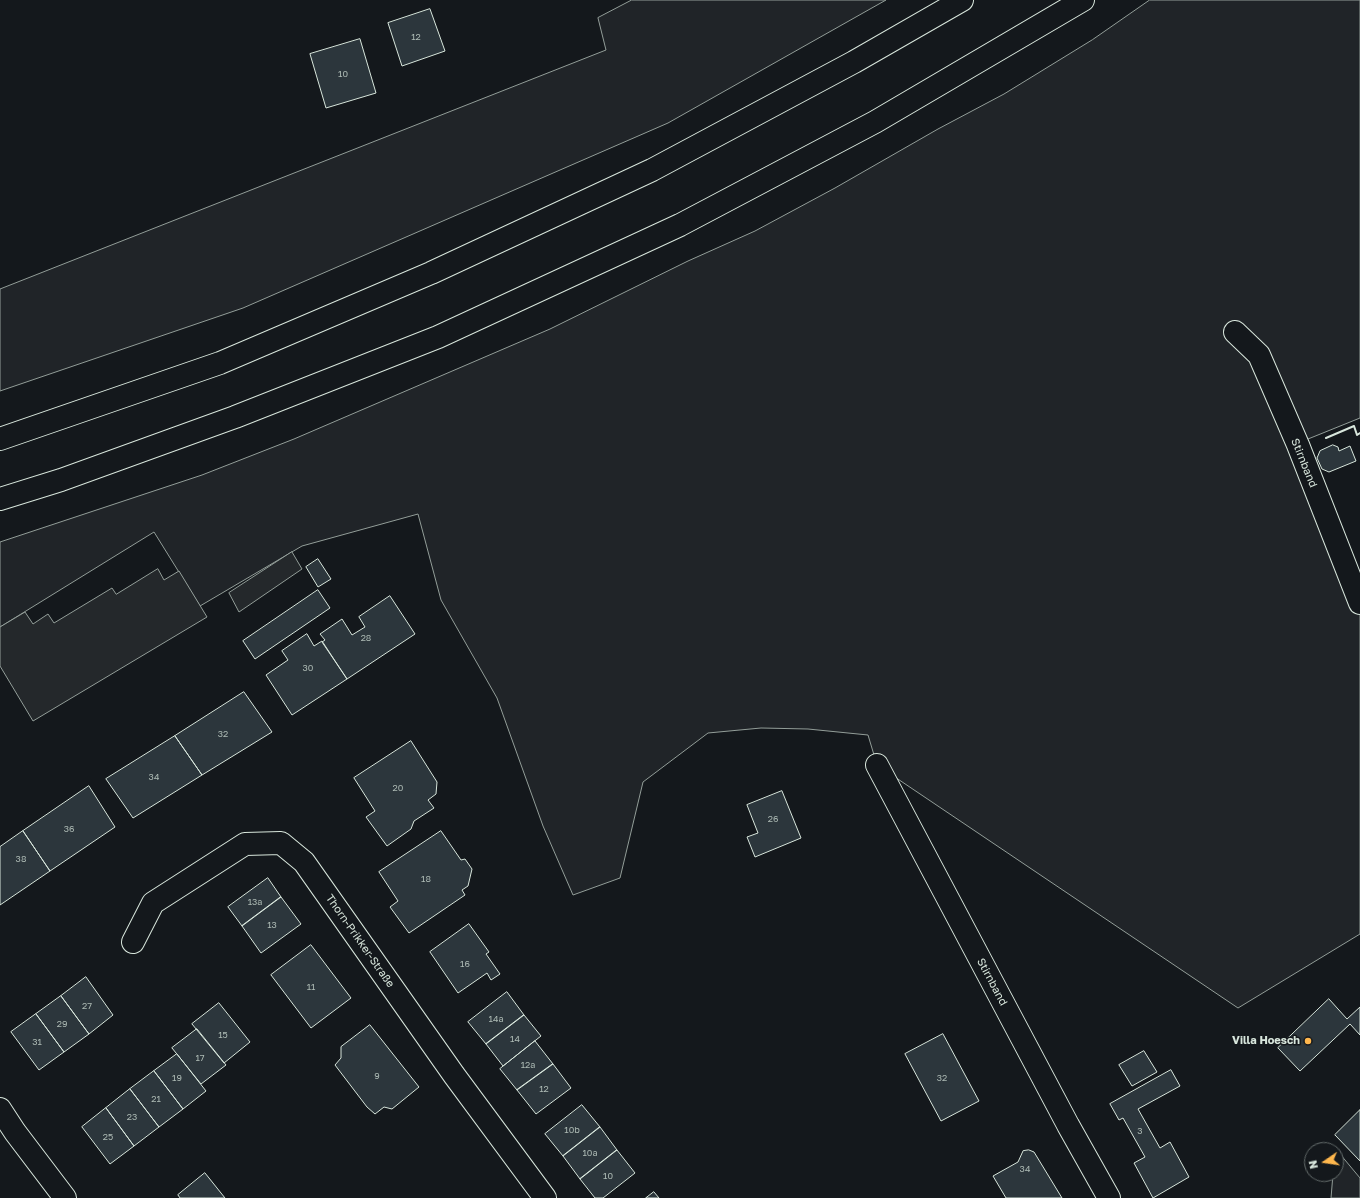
<!DOCTYPE html>
<html>
<head>
<meta charset="utf-8">
<style>
  body { margin:0 }
  #map { position:relative; width:1360px; height:1198px; overflow:hidden; background:#14181c; font-family:"Golos Text",sans-serif }
  canvas { display:block }
  .north { position:absolute; left:1304px; top:1142px; width:40px; height:40px; box-sizing:border-box; background:#14181c; border:1px solid #626a69; border-radius:50%; rotate:257deg; font-size:11px; font-weight:700; line-height:16px; text-align:center; color:#d8e6dc }
  .north::after { content:''; display:block; margin:auto; width:14px; height:18px; background:#ffb74d; clip-path:polygon(50% 0,100% 100%,50% 72%,0 100%) }
</style>
</head>
<body>
<div id="map">
<canvas width="1360" height="1198"></canvas>
<div class="north">N</div>
</div>
<script>
const ctx = document.querySelector('canvas').getContext('2d');
ctx.lineJoin = 'round';
function fillPath(path, color) { ctx.fillStyle = color; ctx.fill(path, 'evenodd'); }
function stroke(path, color, width, dash) { ctx.strokeStyle = color; ctx.lineWidth = width; ctx.lineCap = dash ? 'butt' : 'round'; ctx.setLineDash(dash || []); ctx.stroke(path); }
function label(font, color, halo, rows, align = 'center') {
  ctx.font = font + ' "Golos Text",sans-serif'; ctx.lineWidth = 3; ctx.setLineDash([]); ctx.textBaseline = 'middle'; ctx.strokeStyle = halo; ctx.fillStyle = color; for (const [text, x, y, turn = 0] of rows) {
    ctx.save(); ctx.translate(x, y); ctx.rotate((+turn || 0) * Math.PI / 180); ctx.textAlign = isNaN(turn) ? turn : align; if (halo) ctx.strokeText(text, 0, 0); ctx.fillText(text, 0, 0); ctx.restore();
  }
}
const green = new Path2D(`
  M 632,0 L 886,0 L 668,123 L 243,308 L 0,391 L 0,289 L 606,50 L 598,18 Z
  M 1150,0 L 1360,0 L 1360,418 L 1308,439 L 1298,445 L 1360,605 L 1360,934 L 1238,1008 L 877,765 L 868,735 L 808,729 L 761,728 L 708,733 L 643,782 L 620,878 L 573,895 L 543,826 L 497,698 L 441,600 L 418,514 L 302,546 L 200,606 L 154,532 L 0,627 L 0,542 L 202,475 L 294,439 L 550,329 L 688,261 L 755,231 L 835,188 L 938,129 L 1004,94 L 1092,40 Z
  M 1335,1148 L 1360,1178 L 1360,1198 L 1331,1198 L 1333,1174 L 1336,1174 Z`);
const parking = new Path2D(`
  M 292,552 L 302,569 L 239,612 L 229,593 Z
  M 158,569 L 164,580 L 179,571 L 207,617 L 33,721 L 0,666 L 0,627 L 25,612 L 33,624 L 48,614 L 54,623 L 112,588 L 116,594 Z`);
const building = new Path2D(`
  M 430,9 L 445,51 L 402,66 L 388,23 Z
  M 360,39 L 376,93 L 326,108 L 310,54 Z
  M 1333,445 L 1338,447 L 1339,451 L 1350,446 L 1356,461 L 1329,472 L 1322,469 L 1317,458 L 1320,451 Z
  M 318,559 L 331,579 L 318,587 L 306,567 Z
  M 318,590 L 330,608 L 255,659 L 243,641 Z
  M 390,596 L 415,634 L 347,679 L 322,642 L 325,640 L 320,634 L 342,619 L 352,635 L 365,627 L 359,617 Z
  M 307,634 L 314,646 L 322,641 L 347,679 L 292,715 L 266,675 L 288,660 L 282,651 Z
  M 244,692 L 272,732 L 202,775 L 175,736 Z
  M 175,736 L 202,775 L 133,818 L 106,779 Z
  M 411,741 L 437,782 L 436,794 L 428,800 L 434,808 L 414,821 L 411,829 L 387,846 L 366,817 L 375,811 L 354,778 Z
  M 89,786 L 115,827 L 50,871 L 23,831 Z
  M 782,791 L 801,838 L 755,857 L 747,837 L 758,833 L 747,805 Z
  M 23,831 L 50,871 L 0,905 L 0,847 Z
  M 441,831 L 461,860 L 465,859 L 472,869 L 468,886 L 462,890 L 465,895 L 409,933 L 390,907 L 398,901 L 379,872 Z
  M 268,878 L 281,897 L 242,926 L 228,907 Z
  M 281,897 L 301,924 L 261,953 L 242,926 Z
  M 469,924 L 489,952 L 486,954 L 500,974 L 491,980 L 487,973 L 458,993 L 430,952 Z
  M 311,945 L 351,998 L 311,1028 L 271,975 Z
  M 86,977 L 113,1015 L 89,1034 L 61,996 Z
  M 507,992 L 524,1015 L 486,1044 L 468,1022 Z
  M 61,996 L 89,1034 L 64,1052 L 36,1014 Z
  M 1329,999 L 1347,1019 L 1360,1007 L 1360,1035 L 1350,1024 L 1300,1071 L 1278,1048 Z
  M 219,1003 L 250,1042 L 224,1063 L 192,1024 Z
  M 36,1014 L 64,1052 L 39,1070 L 11,1032 Z
  M 524,1015 L 541,1036 L 503,1066 L 486,1044 Z
  M 370,1025 L 419,1087 L 392,1109 L 384,1107 L 375,1114 L 367,1107 L 335,1065 L 341,1058 L 341,1047 Z
  M 197,1029 L 226,1065 L 201,1084 L 172,1048 Z
  M 943,1034 L 979,1101 L 941,1121 L 905,1054 Z
  M 535,1041 L 553,1064 L 517,1090 L 500,1069 Z
  M 1144,1051 L 1157,1072 L 1132,1086 L 1119,1065 Z
  M 177,1054 L 206,1091 L 183,1109 L 154,1071 Z
  M 553,1064 L 571,1088 L 536,1114 L 517,1090 Z
  M 1171,1070 L 1180,1086 L 1138,1109 L 1160,1148 L 1170,1142 L 1189,1177 L 1153,1198 L 1134,1163 L 1145,1157 L 1123,1118 L 1119,1120 L 1110,1104 Z
  M 154,1071 L 183,1109 L 159,1127 L 130,1089 Z
  M 130,1089 L 159,1127 L 134,1146 L 106,1108 Z
  M 582,1105 L 600,1127 L 563,1156 L 545,1134 Z
  M 106,1108 L 134,1146 L 110,1164 L 82,1127 Z
  M 1360,1110 L 1360,1161 L 1335,1135 Z
  M 600,1127 L 617,1150 L 580,1179 L 563,1156 Z
  M 617,1150 L 635,1173 L 603,1198 L 595,1198 L 580,1179 Z
  M 1029,1150 L 1034,1152 L 1062,1198 L 1006,1198 L 993,1176 L 1018,1162 L 1023,1151 Z
  M 205,1173 L 225,1198 L 180,1198 L 178,1195 Z
  M 654,1192 L 659,1198 L 646,1198 Z`);
const minor = new Path2D(`
  M 1235,332 L 1259,355 L 1298,445 L 1360,603
  M 877,765 L 1068,1125 L 1109,1198
  M 133,942 L 153,903 L 245,844 L 281,843 L 304,862 L 454,1075 L 545,1198`);
const primary = new Path2D(`
  M 0,1109 L 15,1132 L 65,1198`);
const motorway = new Path2D(`
  M 0,439 L 220,363 L 431,273 L 652,170 L 854,62 L 962,0
  M 0,499 L 61,480 L 235,417 L 438,337 L 680,225 L 875,122 L 1083,0`);
const wall = new Path2D(`
  M 1326,438 L 1354,426 L 1357,435 L 1360,433`);
const markers = [
  [1308,1041,4,"#ffb74d"]
];
const numberNames = [
  ["12",416,37],
  ["10",343,74],
  ["28",366,638],
  ["30",308,668],
  ["32",223,734],
  ["34",154,777],
  ["20",398,788],
  ["26",773,819],
  ["36",69,829],
  ["38",21,859],
  ["18",426,879],
  ["13a",255,902],
  ["13",272,925],
  ["16",465,964],
  ["11",311,987],
  ["27",87,1006],
  ["14a",496,1019],
  ["29",62,1024],
  ["15",223,1035],
  ["14",515,1039],
  ["31",37,1042],
  ["17",200,1058],
  ["12a",528,1065],
  ["9",377,1076],
  ["19",177,1078],
  ["32",942,1078],
  ["12",544,1089],
  ["21",156,1099],
  ["23",132,1117],
  ["10b",572,1130],
  ["3",1140,1131],
  ["25",108,1137],
  ["10a",590,1153],
  ["34",1025,1169],
  ["10",608,1176]
];
const streetNames = [
  ["Stirnband",1304,463,68],
  ["Thorn-Prikker-Straße",360,941,55],
  ["Stirnband",992,982,62]
];
const poiNames = [
  ["Villa Hoesch",1300,1041]
];
fillPath(green, '#202428');
stroke(green, '#939e99', 1);
fillPath(parking, '#24282b');
stroke(parking, '#939e99', 1);
fillPath(building, '#2c363c');
stroke(building, '#d8e6dc', 1);
stroke(minor, '#d8e6dc', 24);
stroke(primary, '#d8e6dc', 24);
stroke(motorway, '#d8e6dc', 24);
stroke(minor, '#14181c', 22);
stroke(primary, '#14181c', 22);
stroke(motorway, '#14181c', 22);
stroke(wall, '#d8e6dc', 2);
for (const [x, y, r, color] of markers) { const dot = new Path2D(); dot.arc(x, y, r, 0, 2 * Math.PI); ctx.fillStyle = color; ctx.fill(dot); stroke(dot, '#14181c', 1.5); }
label('9px', '#adbab4', null, numberNames);
label('11px', '#d8e6dc', '#14181c', streetNames);
label('bold 11px', '#d8e6dc', '#14181c', poiNames, 'right');
</script>
</body>
</html>
